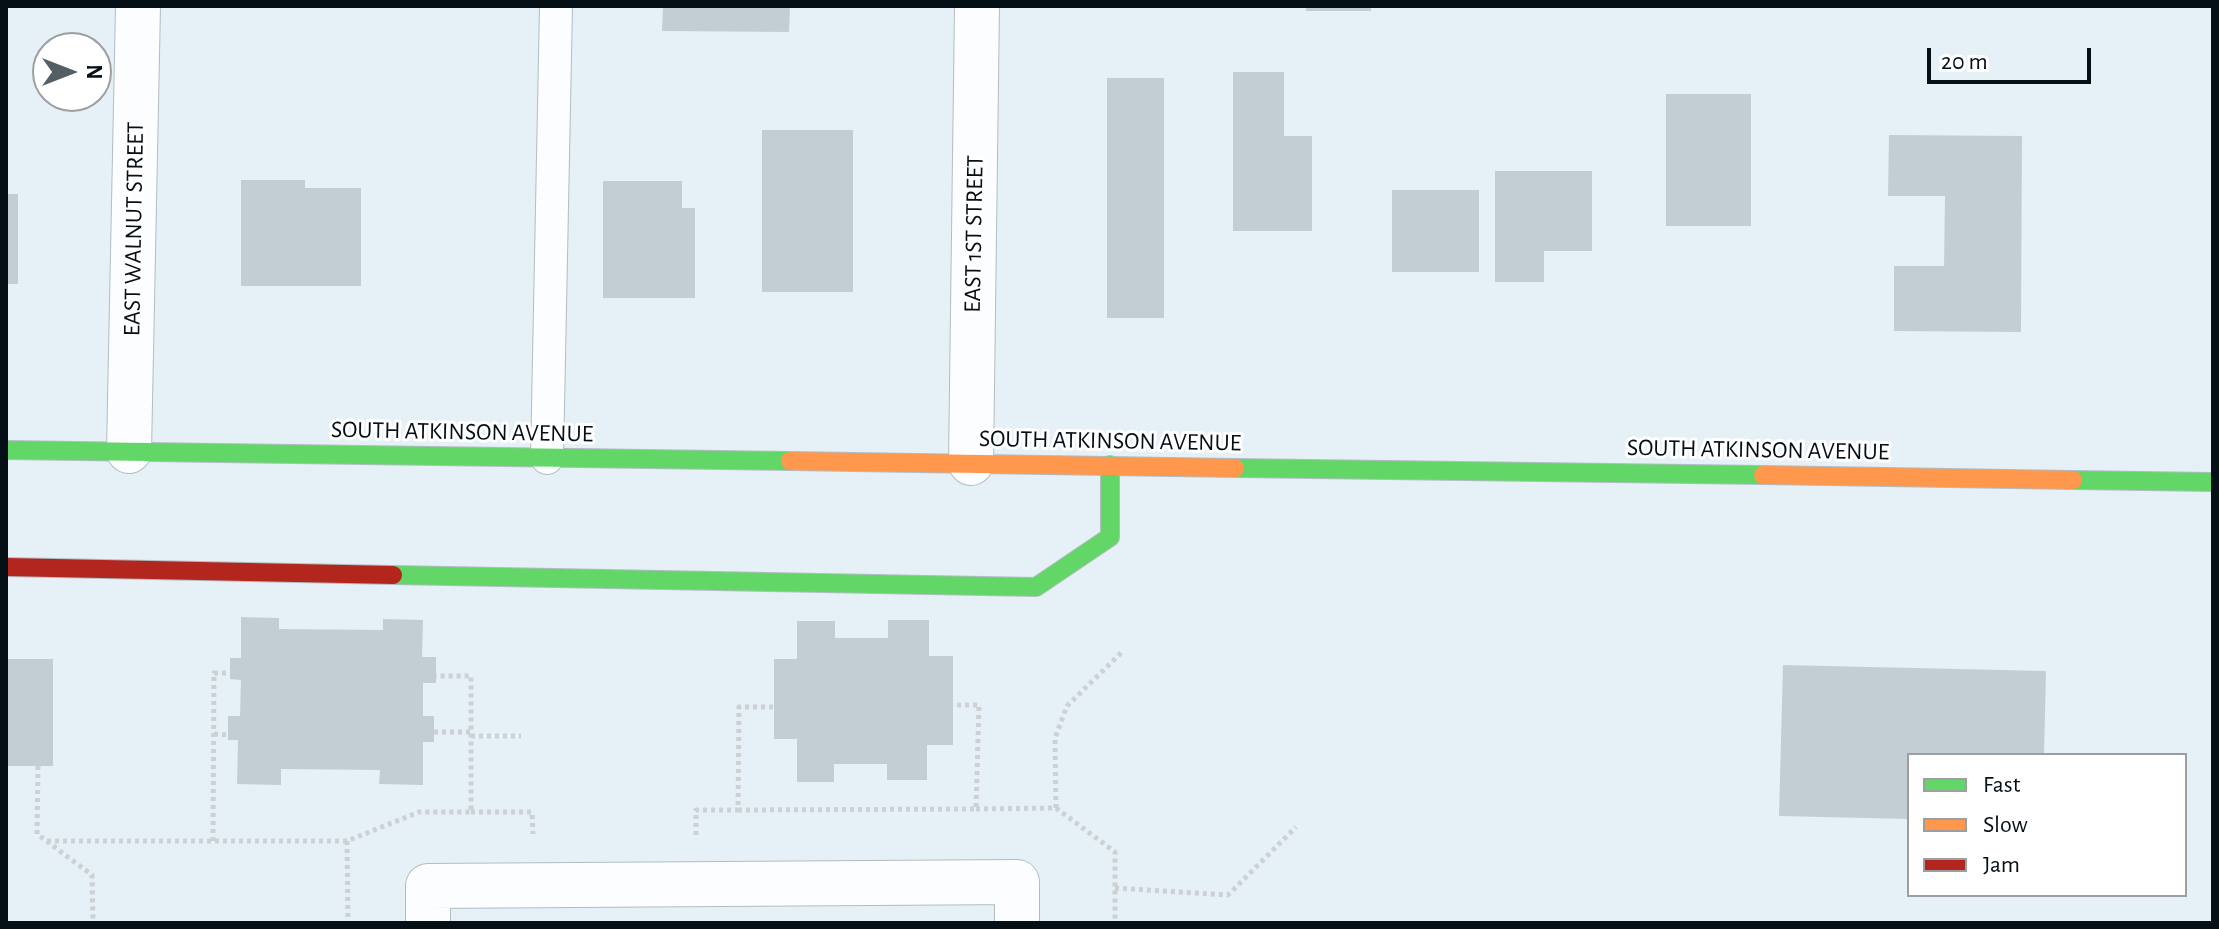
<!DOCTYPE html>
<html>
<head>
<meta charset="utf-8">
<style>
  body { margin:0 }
  #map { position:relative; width:2219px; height:929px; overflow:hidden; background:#e6f1f7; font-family:"Alegreya Sans",sans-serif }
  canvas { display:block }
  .frame { position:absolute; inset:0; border:8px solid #050f16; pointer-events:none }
  .legend { position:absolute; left:1907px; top:753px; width:280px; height:144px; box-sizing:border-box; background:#fff; border:2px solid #9b9fa2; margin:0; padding:10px 14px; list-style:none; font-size:24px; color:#050f16 }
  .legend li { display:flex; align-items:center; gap:16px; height:40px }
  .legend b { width:40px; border:2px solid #9b9fa2 }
  .north { position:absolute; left:32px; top:32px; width:80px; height:80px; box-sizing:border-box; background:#fff; border:2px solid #9b9fa2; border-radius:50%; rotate:90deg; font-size:22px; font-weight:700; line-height:32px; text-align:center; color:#050f16 }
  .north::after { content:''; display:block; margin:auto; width:28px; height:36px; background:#545e65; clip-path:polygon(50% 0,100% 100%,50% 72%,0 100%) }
  .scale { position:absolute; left:1927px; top:48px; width:164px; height:36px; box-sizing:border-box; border:4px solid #050f16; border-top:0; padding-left:10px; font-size:24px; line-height:28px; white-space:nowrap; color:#050f16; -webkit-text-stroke:6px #fff; paint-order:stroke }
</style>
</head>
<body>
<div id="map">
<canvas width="2219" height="929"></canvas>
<div class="frame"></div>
<ul class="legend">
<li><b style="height:10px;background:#63d668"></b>Fast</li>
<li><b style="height:10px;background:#ff974d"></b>Slow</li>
<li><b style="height:10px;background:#b3261e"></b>Jam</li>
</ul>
<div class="north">N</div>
<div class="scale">20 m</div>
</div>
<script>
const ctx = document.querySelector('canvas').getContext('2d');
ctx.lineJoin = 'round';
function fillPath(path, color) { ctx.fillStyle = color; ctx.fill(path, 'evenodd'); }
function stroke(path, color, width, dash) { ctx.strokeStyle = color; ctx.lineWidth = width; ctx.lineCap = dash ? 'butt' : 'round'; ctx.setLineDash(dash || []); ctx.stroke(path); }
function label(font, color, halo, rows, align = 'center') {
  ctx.font = font + ' "Alegreya Sans",sans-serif'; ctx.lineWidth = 6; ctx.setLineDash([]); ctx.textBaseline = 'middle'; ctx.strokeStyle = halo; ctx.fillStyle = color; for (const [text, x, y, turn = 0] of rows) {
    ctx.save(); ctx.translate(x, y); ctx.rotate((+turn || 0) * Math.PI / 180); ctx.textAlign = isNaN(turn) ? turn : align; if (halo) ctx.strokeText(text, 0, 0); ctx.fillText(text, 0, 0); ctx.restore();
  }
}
const building = new Path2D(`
  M 663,6 L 790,6 L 789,32 L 662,31 Z
  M 1306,6 L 1371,6 L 1371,11 L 1306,11 Z
  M 1233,72 L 1284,72 L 1284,136 L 1312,136 L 1312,231 L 1233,231 Z
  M 1107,78 L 1164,78 L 1164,318 L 1107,318 Z
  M 1666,94 L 1751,94 L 1751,226 L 1666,226 Z
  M 762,130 L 853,130 L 853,292 L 762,292 Z
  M 1889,135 L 2022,136 L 2021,332 L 1894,331 L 1894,266 L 1944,266 L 1945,196 L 1888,196 Z
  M 1495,171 L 1592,171 L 1592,251 L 1544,251 L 1544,282 L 1495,282 Z
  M 241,180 L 305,180 L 305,188 L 361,188 L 361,286 L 241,286 Z
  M 603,181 L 682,181 L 682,208 L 695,208 L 695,298 L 603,298 Z
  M 1392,190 L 1479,190 L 1479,272 L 1392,272 Z
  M 6,194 L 18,194 L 18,284 L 6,284 Z
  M 241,617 L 279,618 L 279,629 L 383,630 L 383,619 L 423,620 L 422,657 L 436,657 L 436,683 L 423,683 L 423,716 L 434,716 L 434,742 L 423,742 L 423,785 L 379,784 L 380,770 L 281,769 L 281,785 L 237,784 L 238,740 L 228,740 L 228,716 L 240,716 L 241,680 L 230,679 L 230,658 L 241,658 Z
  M 888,620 L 929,620 L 929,656 L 953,656 L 953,745 L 927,745 L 927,780 L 887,780 L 887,764 L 834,764 L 834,782 L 797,782 L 797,739 L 774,739 L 774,659 L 797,659 L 797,621 L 835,621 L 835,638 L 888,638 Z
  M 6,659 L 53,659 L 53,766 L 6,766 Z
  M 1783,665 L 2046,671 L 2044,755 L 1909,755 L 1909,819 L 1779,816 Z`);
const path = new Path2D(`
  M 434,732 L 471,732
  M 214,734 L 228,735
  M 471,736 L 521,736
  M 38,766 L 37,834 L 92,875 L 93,923
  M 1056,808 L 1115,852 L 1115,923
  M 976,809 L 1056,808 L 1055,738 L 1067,706 L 1122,652
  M 738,810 L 976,809 L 979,705 L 953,705
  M 471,812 L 532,812 L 533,834
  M 696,835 L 696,810 L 738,810 L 739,707 L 774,707
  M 47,841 L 347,841 L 419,812 L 471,812 L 471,676 L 436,676
  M 213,841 L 214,673 L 230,673
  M 347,841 L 348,923
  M 1115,888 L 1228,895 L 1296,827`);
const lane = new Path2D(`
  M 547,458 L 556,6`);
const street = new Path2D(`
  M 129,451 L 138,6
  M 971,463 L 977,6
  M 428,923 L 428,886 L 1017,882 L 1017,923`);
const fast = new Path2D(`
  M 6,450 L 790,461
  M 1235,468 L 1763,475
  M 2073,480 L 2213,482
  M 393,575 L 1036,587 L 1110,537 L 1110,465`);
const slow = new Path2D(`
  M 790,461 L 1235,468
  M 1763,475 L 2073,480`);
const jam = new Path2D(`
  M 6,567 L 393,575`);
const streetNames = [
  ["EAST WALNUT STREET",134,229,-89],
  ["EAST 1ST STREET",974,234,-89],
  ["SOUTH ATKINSON AVENUE",462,432,1],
  ["SOUTH ATKINSON AVENUE",1110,441,1],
  ["SOUTH ATKINSON AVENUE",1758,450,1]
];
fillPath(building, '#c3ced4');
stroke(lane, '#b2bdc3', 34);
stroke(street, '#b2bdc3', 46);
stroke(fast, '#b2bdc3', 20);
stroke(slow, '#b2bdc3', 20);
stroke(jam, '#b2bdc3', 20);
stroke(path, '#cdd1d3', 5, [4, 4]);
stroke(lane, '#fbfdfe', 32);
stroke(street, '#fbfdfe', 44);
stroke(fast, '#63d668', 18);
stroke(slow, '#ff974d', 18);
stroke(jam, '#b3261e', 18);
label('24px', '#050f16', '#fff', streetNames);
</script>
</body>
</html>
